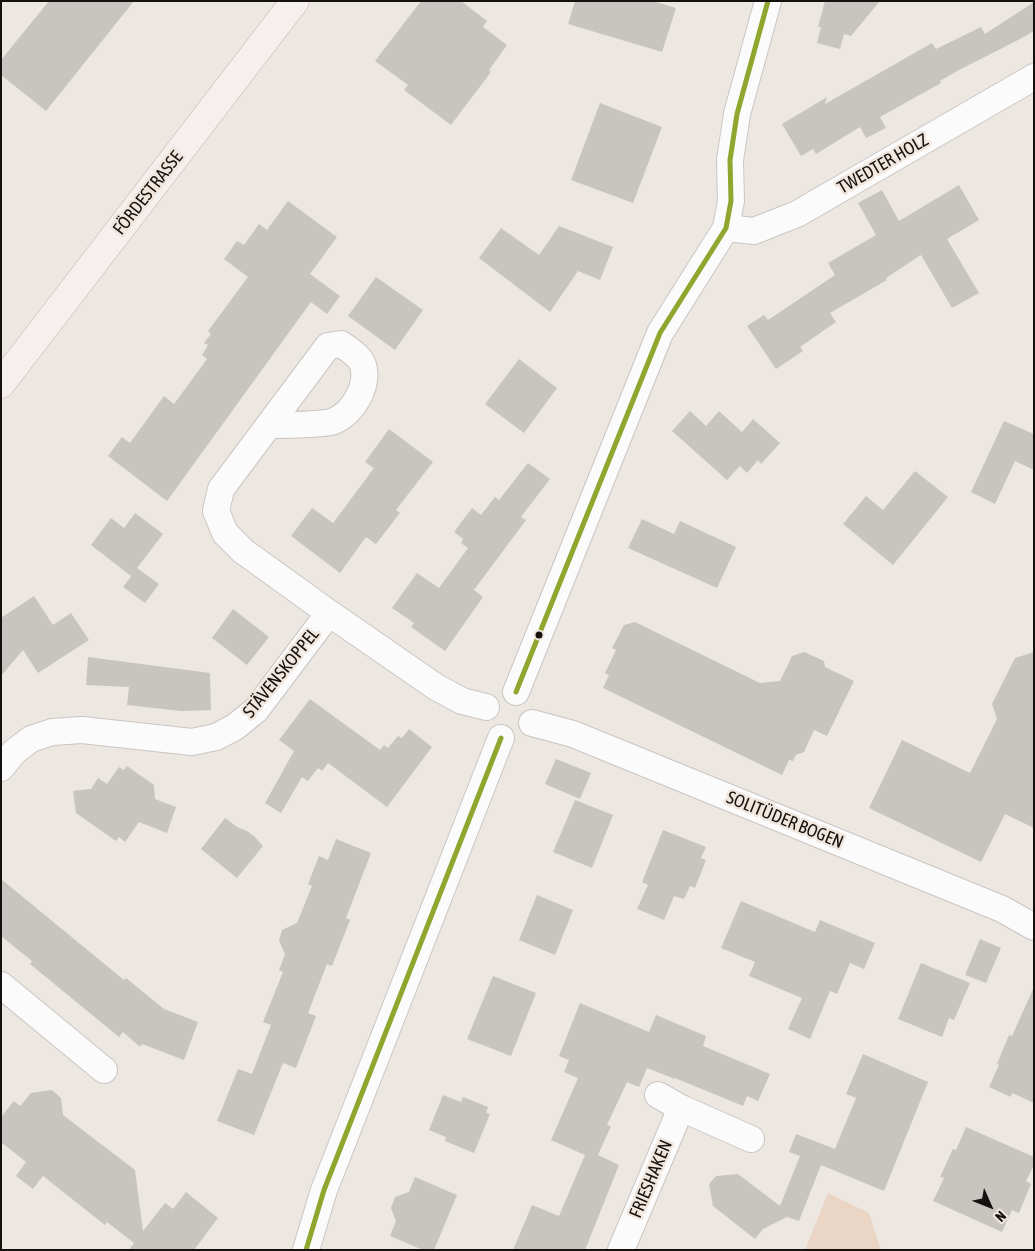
<!DOCTYPE html>
<html>
<head>
<meta charset="utf-8">
<style>
  body { margin:0 }
  #map { position:relative; width:1035px; height:1251px; overflow:hidden; background:#ede7e2; font-family:"Asap Condensed",sans-serif }
  canvas { display:block }
  .frame { position:absolute; inset:0; border:2px solid #14110e; pointer-events:none }
  .north { position:absolute; left:965px; top:1181px; width:50px; height:50px; -webkit-text-stroke:4px #f1e6de; paint-order:stroke; rotate:134deg; font-size:14px; font-weight:700; line-height:20px; text-align:center; color:#14110e }
  .north::after { content:''; display:block; margin:auto; width:18px; height:22px; background:#14110e; clip-path:polygon(50% 0,100% 100%,50% 72%,0 100%) }
</style>
</head>
<body>
<div id="map">
<canvas width="1035" height="1251"></canvas>
<div class="frame"></div>
<div class="north">N</div>
</div>
<script>
const ctx = document.querySelector('canvas').getContext('2d');
ctx.lineJoin = 'round';
function fillPath(path, color) { ctx.fillStyle = color; ctx.fill(path, 'evenodd'); }
function stroke(path, color, width, dash) { ctx.strokeStyle = color; ctx.lineWidth = width; ctx.lineCap = dash ? 'butt' : 'round'; ctx.setLineDash(dash || []); ctx.stroke(path); }
function label(font, color, halo, rows, align = 'center') {
  ctx.font = font + ' "Asap Condensed",sans-serif'; ctx.lineWidth = 5; ctx.setLineDash([]); ctx.textBaseline = 'middle'; ctx.strokeStyle = halo; ctx.fillStyle = color; for (const [text, x, y, turn = 0] of rows) {
    ctx.save(); ctx.translate(x, y); ctx.rotate((+turn || 0) * Math.PI / 180); ctx.textAlign = isNaN(turn) ? turn : align; if (halo) ctx.strokeText(text, 0, 0); ctx.fillText(text, 0, 0); ctx.restore();
  }
}
const green = new Path2D(`
  M 828,1193 L 869,1213 L 881,1250 L 805,1250 Z`);
const building = new Path2D(`
  M 49,1 L 134,1 L 46,111 L 1,75 L 1,60 Z
  M 421,1 L 461,1 L 487,21 L 483,27 L 507,45 L 489,70 L 491,72 L 451,125 L 404,90 L 408,85 L 375,61 Z
  M 575,1 L 653,1 L 676,8 L 662,52 L 568,24 Z
  M 825,1 L 880,1 L 851,36 L 844,34 L 840,49 L 817,43 L 821,27 L 818,27 Z
  M 1034,2 L 1034,31 L 1020,39 L 959,70 L 940,81 L 941,83 L 880,117 L 886,128 L 866,138 L 860,127 L 816,154 L 813,149 L 801,156 L 782,124 L 827,97 L 825,104 L 932,43 L 936,49 L 981,27 L 985,34 Z
  M 600,103 L 662,127 L 633,203 L 571,180 Z
  M 959,185 L 979,220 L 947,239 L 979,293 L 952,308 L 921,255 L 886,278 L 887,280 L 830,313 L 836,322 L 800,347 L 803,351 L 776,369 L 747,326 L 764,315 L 768,320 L 835,275 L 828,263 L 876,235 L 858,203 L 882,190 L 899,221 Z
  M 288,201 L 337,237 L 310,274 L 340,296 L 327,314 L 311,302 L 167,501 L 108,456 L 122,437 L 130,443 L 164,396 L 174,404 L 207,359 L 202,355 L 208,345 L 204,343 L 211,334 L 208,331 L 248,277 L 224,259 L 237,241 L 244,245 L 259,224 L 267,230 Z
  M 559,226 L 613,247 L 600,280 L 578,271 L 550,312 L 479,258 L 501,228 L 539,255 Z
  M 376,277 L 423,310 L 395,350 L 348,316 Z
  M 519,359 L 557,388 L 524,433 L 485,404 Z
  M 690,411 L 706,426 L 719,411 L 742,432 L 753,419 L 780,443 L 761,464 L 758,460 L 747,473 L 740,466 L 727,480 L 672,431 Z
  M 1004,421 L 1034,434 L 1034,470 L 1015,461 L 995,504 L 971,492 Z
  M 389,429 L 433,462 L 396,510 L 400,513 L 376,544 L 366,537 L 340,573 L 291,536 L 312,508 L 333,523 L 374,468 L 365,462 Z
  M 528,463 L 550,479 L 521,517 L 526,520 L 474,590 L 483,597 L 445,651 L 411,627 L 414,623 L 392,608 L 417,573 L 439,588 L 468,548 L 461,543 L 463,539 L 454,532 L 472,508 L 481,515 L 495,497 L 499,500 Z
  M 915,471 L 948,497 L 893,565 L 843,524 L 866,496 L 883,510 Z
  M 135,513 L 163,534 L 131,576 L 91,545 L 111,518 L 124,528 Z
  M 642,519 L 674,534 L 680,521 L 736,547 L 717,588 L 628,548 Z
  M 137,568 L 159,584 L 145,603 L 123,587 Z
  M 34,596 L 53,625 L 71,613 L 89,640 L 38,673 L 23,650 L 1,676 L 1,618 Z
  M 233,609 L 269,637 L 247,665 L 212,638 Z
  M 635,622 L 760,683 L 780,681 L 792,656 L 804,652 L 824,661 L 825,667 L 854,681 L 827,736 L 814,730 L 804,752 L 796,755 L 793,761 L 789,760 L 782,775 L 603,688 L 609,675 L 605,673 L 616,650 L 612,648 L 624,625 Z
  M 1034,652 L 1034,828 L 1005,814 L 981,862 L 869,808 L 902,740 L 970,773 L 997,719 L 992,704 L 1015,658 Z
  M 88,657 L 210,673 L 211,710 L 181,711 L 127,705 L 129,687 L 86,685 Z
  M 310,699 L 380,750 L 384,745 L 388,748 L 398,736 L 402,738 L 409,729 L 432,747 L 387,807 L 328,763 L 322,771 L 318,768 L 308,781 L 302,777 L 281,813 L 265,803 L 294,751 L 279,740 Z
  M 556,759 L 591,773 L 580,799 L 545,784 Z
  M 127,766 L 154,785 L 155,799 L 176,807 L 167,833 L 139,822 L 125,842 L 119,837 L 116,841 L 76,813 L 73,791 L 91,789 L 98,778 L 107,784 L 119,767 L 124,770 Z
  M 575,800 L 613,815 L 592,868 L 553,852 Z
  M 225,818 L 237,827 L 247,831 L 254,836 L 263,846 L 237,878 L 201,849 Z
  M 663,830 L 706,847 L 701,858 L 706,860 L 695,888 L 690,886 L 684,899 L 674,896 L 664,920 L 637,909 L 648,885 L 642,882 Z
  M 336,839 L 371,853 L 346,918 L 350,920 L 332,966 L 327,964 L 308,1013 L 316,1016 L 296,1068 L 283,1063 L 254,1135 L 217,1121 L 238,1069 L 252,1074 L 271,1025 L 263,1022 L 283,972 L 279,970 L 285,954 L 279,941 L 282,930 L 297,923 L 312,886 L 308,884 L 319,856 L 328,860 Z
  M 1,879 L 124,980 L 126,978 L 164,1009 L 198,1022 L 184,1060 L 142,1044 L 140,1047 L 123,1032 L 119,1037 L 30,964 L 32,961 L 1,936 Z
  M 537,895 L 573,910 L 555,955 L 519,940 Z
  M 741,901 L 815,932 L 820,920 L 875,943 L 864,969 L 850,963 L 837,994 L 830,991 L 810,1039 L 788,1029 L 802,998 L 749,976 L 755,962 L 721,948 Z
  M 980,939 L 1001,948 L 986,983 L 965,975 Z
  M 921,963 L 970,983 L 954,1020 L 949,1018 L 942,1037 L 898,1019 Z
  M 493,976 L 536,993 L 511,1056 L 467,1039 Z
  M 1034,987 L 1034,1103 L 1012,1093 L 1011,1097 L 989,1087 L 999,1065 L 997,1064 L 1009,1035 L 1012,1036 Z
  M 580,1003 L 649,1032 L 656,1015 L 706,1036 L 703,1046 L 770,1074 L 758,1101 L 747,1096 L 743,1106 L 675,1078 L 675,1079 L 647,1068 L 639,1087 L 627,1082 L 607,1125 L 611,1126 L 598,1155 L 619,1165 L 585,1250 L 513,1250 L 532,1205 L 559,1216 L 585,1155 L 551,1140 L 578,1078 L 564,1072 L 569,1060 L 559,1056 Z
  M 863,1054 L 928,1082 L 884,1191 L 821,1165 L 799,1221 L 787,1217 L 763,1229 L 755,1239 L 713,1206 L 709,1184 L 716,1176 L 738,1174 L 780,1206 L 800,1156 L 789,1152 L 796,1134 L 835,1149 L 856,1098 L 846,1094 Z
  M 52,1090 L 61,1098 L 63,1115 L 135,1170 L 143,1231 L 165,1203 L 173,1209 L 186,1192 L 218,1218 L 194,1250 L 129,1250 L 134,1243 L 107,1222 L 105,1225 L 43,1176 L 33,1189 L 16,1176 L 26,1162 L 1,1142 L 1,1117 L 14,1101 L 20,1106 L 31,1093 Z
  M 443,1095 L 461,1102 L 463,1097 L 488,1107 L 486,1113 L 490,1114 L 474,1153 L 445,1141 L 446,1137 L 429,1130 Z
  M 966,1127 L 1034,1157 L 1034,1165 L 1026,1181 L 1031,1184 L 1019,1213 L 1012,1210 L 1002,1232 L 933,1201 L 944,1178 L 940,1177 L 953,1149 L 956,1150 Z
  M 415,1177 L 457,1195 L 434,1250 L 423,1250 L 390,1236 L 396,1221 L 391,1208 L 395,1197 L 409,1192 Z`);
const minor = new Path2D(`
  M 726,228 L 754,231 L 797,214 L 1034,77
  M 269,425 C 282,425 324,425 334,421 C 353,413 369,386 363,365 C 360,356 348,349 341,344 L 328,346 L 221,489 L 216,511 L 225,533 L 243,551 L 329,613
  M 516,692 L 660,333 L 726,228 L 731,201 L 730,160 L 737,114 L 768,1
  M 532,723 L 573,734 L 1002,909 L 1034,927
  M 1,768 L 14,752 L 31,739 L 52,732 L 82,730 L 192,742 L 216,737 L 235,727 L 256,710 L 329,613 L 436,687 L 462,701 L 486,707
  M 1,985 L 104,1070
  M 658,1095 L 681,1108 L 751,1139
  M 306,1250 L 324,1190 L 501,738
  M 621,1250 L 681,1108`);
const major = new Path2D(`
  M 1,384 L 295,1`);
const bus1 = new Path2D(`
  M 516,692 L 660,333 L 726,228 L 731,201 L 730,160 L 737,114 L 768,1
  M 306,1250 L 324,1190 L 501,738`);
const markers = [
  [539,635,4.5,"#14110e"]
];
const streetNames = [
  ["TWEDTER HOLZ",883,164,-30],
  ["FÖRDESTRASSE",148,193,-52],
  ["STÄVENSKOPPEL",281,673,-51],
  ["SOLITÜDER BOGEN",785,820,22],
  ["FRIESHAKEN",651,1179,-67]
];
fillPath(green, '#ebd5c4');
fillPath(building, '#c8c4c0');
stroke(minor, '#cac5c2', 28);
stroke(major, '#bcb3ad', 29);
stroke(minor, '#fcfbfb', 26);
stroke(major, '#f5f0ee', 28);
stroke(bus1, '#8fa62f', 5);
for (const [x, y, r, color] of markers) { const dot = new Path2D(); dot.arc(x, y, r, 0, 2 * Math.PI); ctx.fillStyle = color; ctx.fill(dot); stroke(dot, '#f1e6de', 2); }
label('18px', '#14110e', '#f1e6de', streetNames);
</script>
</body>
</html>
